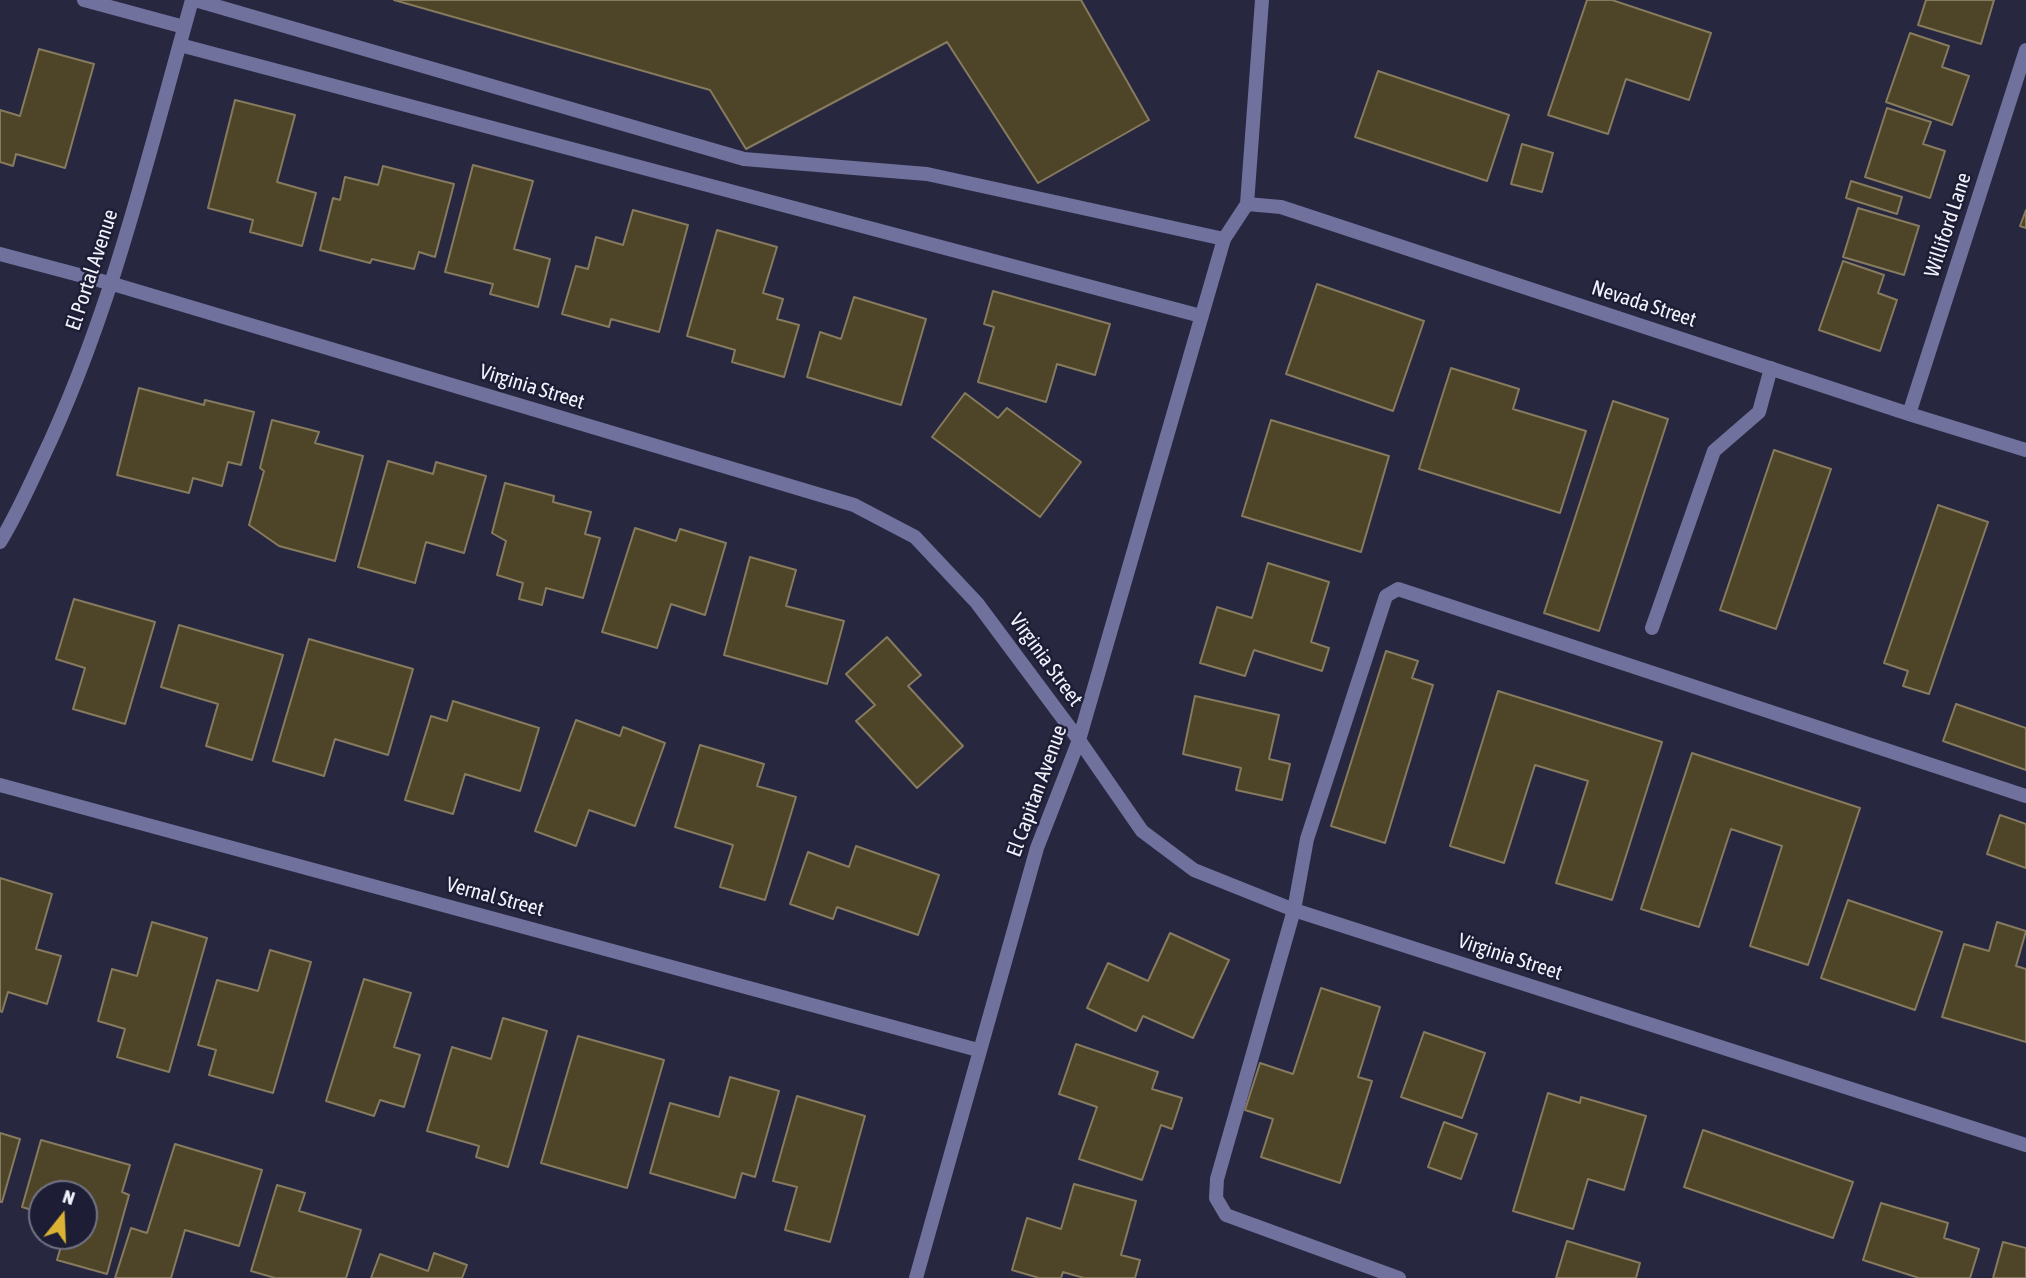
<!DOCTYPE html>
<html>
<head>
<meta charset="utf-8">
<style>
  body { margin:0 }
  #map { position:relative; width:2026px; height:1278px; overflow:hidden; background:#272740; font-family:"Asap Condensed",sans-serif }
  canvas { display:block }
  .north { position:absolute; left:28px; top:1180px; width:70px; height:70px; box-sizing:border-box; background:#1d1e35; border:2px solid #727385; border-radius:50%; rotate:18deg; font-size:19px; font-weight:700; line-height:28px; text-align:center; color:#f2f3fd }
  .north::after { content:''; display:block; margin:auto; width:24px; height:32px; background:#dbb233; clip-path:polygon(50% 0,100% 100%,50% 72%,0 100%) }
</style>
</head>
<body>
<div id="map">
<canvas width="2026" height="1278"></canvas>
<div class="north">N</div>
</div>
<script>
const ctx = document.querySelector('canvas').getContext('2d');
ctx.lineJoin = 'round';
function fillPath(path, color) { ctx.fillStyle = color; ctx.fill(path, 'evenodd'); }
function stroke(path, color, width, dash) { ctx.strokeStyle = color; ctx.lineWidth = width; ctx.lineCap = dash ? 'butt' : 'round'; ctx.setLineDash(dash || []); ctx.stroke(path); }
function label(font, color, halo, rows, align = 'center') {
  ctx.font = font + ' "Asap Condensed",sans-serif'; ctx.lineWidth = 5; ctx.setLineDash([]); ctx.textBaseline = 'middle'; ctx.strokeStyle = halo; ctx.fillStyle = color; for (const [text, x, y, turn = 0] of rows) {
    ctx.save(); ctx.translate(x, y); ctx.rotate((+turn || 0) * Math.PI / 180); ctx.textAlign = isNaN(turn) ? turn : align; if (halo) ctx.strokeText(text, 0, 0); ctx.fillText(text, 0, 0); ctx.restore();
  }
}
const building = new Path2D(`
  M 394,0 L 1081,0 L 1149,120 L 1038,183 L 947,42 L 746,149 L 710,90 Z
  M 1587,0 L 1612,0 L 1711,33 L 1689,100 L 1626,79 L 1608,134 L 1548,115 Z
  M 1926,0 L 1994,0 L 1981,44 L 1918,25 Z
  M 1910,33 L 1949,46 L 1942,67 L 1969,76 L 1952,125 L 1886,102 Z
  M 39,49 L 94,64 L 65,168 L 16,154 L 13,166 L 0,162 L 0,110 L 20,116 Z
  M 1378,71 L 1509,115 L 1487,181 L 1355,137 Z
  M 235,100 L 295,115 L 277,182 L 316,193 L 302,246 L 250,232 L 253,220 L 208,208 Z
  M 1887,108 L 1931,122 L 1923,144 L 1945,151 L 1930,198 L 1865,177 Z
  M 1522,144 L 1553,153 L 1542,192 L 1511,184 Z
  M 473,165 L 533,181 L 514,249 L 550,259 L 538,307 L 490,294 L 493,284 L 445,272 Z
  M 383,166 L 454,184 L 435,257 L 419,252 L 414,269 L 372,259 L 370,263 L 320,250 L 333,198 L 340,200 L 345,177 L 378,185 Z
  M 1851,181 L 1902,197 L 1897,214 L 1846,198 Z
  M 1858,208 L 1919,226 L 1904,275 L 1843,257 Z
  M 633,210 L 688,225 L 659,332 L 611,319 L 609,327 L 562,314 L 576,266 L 588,269 L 596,237 L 623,245 Z
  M 2026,210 L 2026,228 L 2020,226 Z
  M 717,230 L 777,247 L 763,293 L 783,299 L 777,319 L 799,325 L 784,377 L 732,362 L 735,350 L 687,336 Z
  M 1843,261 L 1884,275 L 1878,293 L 1897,300 L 1880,351 L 1819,330 Z
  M 1317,284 L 1424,321 L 1393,411 L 1286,374 Z
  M 993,291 L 1110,324 L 1095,375 L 1057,364 L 1046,402 L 978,382 L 994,327 L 984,324 Z
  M 854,297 L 926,319 L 901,405 L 807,377 L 820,332 L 841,339 Z
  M 1451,368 L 1519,389 L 1513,409 L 1586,431 L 1560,513 L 1419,469 Z
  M 139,388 L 204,405 L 205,400 L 254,412 L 241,465 L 228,462 L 222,486 L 193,478 L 189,493 L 117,475 Z
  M 965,393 L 998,418 L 1007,408 L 1081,462 L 1040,517 L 932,437 Z
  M 1613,401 L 1668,419 L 1599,631 L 1544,613 Z
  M 272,420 L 319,432 L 315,443 L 363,456 L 335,561 L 279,546 L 249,525 L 264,471 L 260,468 Z
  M 1271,420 L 1389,456 L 1361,552 L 1242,516 Z
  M 1774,450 L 1831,469 L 1776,629 L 1720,610 Z
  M 388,461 L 433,474 L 436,462 L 486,476 L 464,553 L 426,542 L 415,583 L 358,567 Z
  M 505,483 L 554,496 L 553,502 L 591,512 L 585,534 L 600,538 L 583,598 L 546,588 L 542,605 L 519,599 L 523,583 L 497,575 L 506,541 L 492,533 Z
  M 1938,505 L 1988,522 L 1929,694 L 1903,686 L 1908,671 L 1884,663 Z
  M 635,528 L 676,541 L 680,529 L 726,543 L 705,615 L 671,604 L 657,648 L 602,632 Z
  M 750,557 L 796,570 L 786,606 L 844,621 L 827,684 L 724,655 Z
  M 1268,563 L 1329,582 L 1311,642 L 1329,648 L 1322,671 L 1254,650 L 1245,676 L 1200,663 L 1217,607 L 1252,618 Z
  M 74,599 L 155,622 L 125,724 L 73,709 L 85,668 L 56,659 Z
  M 179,625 L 283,655 L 252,760 L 206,746 L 218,704 L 161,687 Z
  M 887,637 L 921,675 L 908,686 L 963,746 L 917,788 L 856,721 L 875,705 L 846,674 Z
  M 309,639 L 413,669 L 388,755 L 335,739 L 324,776 L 273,761 Z
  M 1386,651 L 1418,661 L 1412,678 L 1433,685 L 1385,843 L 1331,826 Z
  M 1498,691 L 1662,742 L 1612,900 L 1556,883 L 1588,781 L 1535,765 L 1504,863 L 1450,846 Z
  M 1195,696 L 1279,715 L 1269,759 L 1290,764 L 1282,800 L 1236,790 L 1241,768 L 1183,754 Z
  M 453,701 L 539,728 L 520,791 L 465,774 L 453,814 L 405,800 L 431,716 L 447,721 Z
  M 1956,704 L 2026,728 L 2026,770 L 1943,741 Z
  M 576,720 L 620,736 L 623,727 L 665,743 L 635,826 L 589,810 L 576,846 L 535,831 Z
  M 700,745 L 764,764 L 757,786 L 796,797 L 765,900 L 720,887 L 733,845 L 675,827 Z
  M 1692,753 L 1860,808 L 1808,965 L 1750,946 L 1782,846 L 1731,829 L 1699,927 L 1641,909 Z
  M 2000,815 L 2026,824 L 2026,868 L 1987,854 Z
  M 856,846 L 939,875 L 918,935 L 837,907 L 833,919 L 790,904 L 808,852 L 849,867 Z
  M 0,878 L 52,894 L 36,949 L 61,956 L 47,1004 L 8,992 L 2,1012 L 0,1011 Z
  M 1848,900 L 1942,932 L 1915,1010 L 1821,978 Z
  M 152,922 L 207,938 L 169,1072 L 117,1057 L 125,1029 L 98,1021 L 112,969 L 137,976 Z
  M 1997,922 L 2026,931 L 2016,966 L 2026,969 L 2026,1042 L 1942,1017 L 1964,944 L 1989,951 Z
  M 1170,933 L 1229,960 L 1193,1038 L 1143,1016 L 1136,1031 L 1087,1008 L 1108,963 L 1148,981 Z
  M 270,950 L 311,962 L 273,1093 L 209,1075 L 216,1050 L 198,1045 L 217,980 L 258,991 Z
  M 364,979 L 411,993 L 394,1047 L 420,1055 L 404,1107 L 380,1100 L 374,1116 L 326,1101 Z
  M 1321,988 L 1380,1007 L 1358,1077 L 1372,1081 L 1340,1183 L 1261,1157 L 1273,1119 L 1245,1110 L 1260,1063 L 1293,1074 Z
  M 503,1018 L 547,1031 L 508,1167 L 476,1157 L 479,1146 L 427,1131 L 452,1047 L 491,1059 Z
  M 1424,1032 L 1485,1053 L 1462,1118 L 1401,1097 Z
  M 578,1036 L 664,1060 L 627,1188 L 541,1163 Z
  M 1076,1044 L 1158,1072 L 1152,1089 L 1182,1098 L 1172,1129 L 1161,1125 L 1142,1180 L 1079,1159 L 1097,1107 L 1059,1094 Z
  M 730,1077 L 779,1091 L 755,1177 L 742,1173 L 735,1198 L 650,1173 L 670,1103 L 719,1117 Z
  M 1548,1093 L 1580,1103 L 1581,1097 L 1646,1116 L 1624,1190 L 1588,1179 L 1573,1229 L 1513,1211 Z
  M 797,1096 L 865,1116 L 830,1242 L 785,1230 L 797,1187 L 773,1181 Z
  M 1444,1122 L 1477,1134 L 1461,1179 L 1428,1167 Z
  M 1703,1130 L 1853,1182 L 1833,1238 L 1684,1187 Z
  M 0,1133 L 20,1139 L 2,1202 L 0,1202 Z
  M 41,1140 L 130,1165 L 122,1192 L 129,1195 L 107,1274 L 57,1260 L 64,1236 L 84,1236 L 84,1194 L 42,1194 L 42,1213 L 22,1207 Z
  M 175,1144 L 262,1170 L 239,1246 L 185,1230 L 171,1278 L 115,1278 L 131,1228 L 147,1233 Z
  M 1074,1184 L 1136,1201 L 1121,1255 L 1140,1260 L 1135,1278 L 1084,1278 L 1063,1272 L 1061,1278 L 1039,1278 L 1012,1270 L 1027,1218 L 1061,1229 Z
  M 277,1185 L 305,1193 L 299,1211 L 361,1230 L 346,1278 L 275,1278 L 251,1271 Z
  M 1881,1203 L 1948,1223 L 1944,1238 L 1979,1249 L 1970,1278 L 1919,1278 L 1863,1260 Z
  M 1567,1241 L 1640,1263 L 1636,1278 L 1556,1278 Z
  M 2003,1242 L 2026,1248 L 2026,1278 L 1993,1278 Z
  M 434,1253 L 467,1265 L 462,1278 L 371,1278 L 380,1254 L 428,1271 Z`);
const lane = new Path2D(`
  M 84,0 L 184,27
  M 195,0 L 744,159 L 927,174 L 1224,239
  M 180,45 L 1201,316
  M 1247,204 L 1262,0
  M 1652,628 L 1714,451 L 1759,412 L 1771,368
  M 1399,1278 L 1226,1215 L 1216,1198 L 1217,1179 L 1294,910 L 1307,839 L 1386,596 L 1398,589 L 2026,796`);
const street = new Path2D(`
  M 0,254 L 113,284 L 854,505 L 915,537 L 977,603 L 1079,740 L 1142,831 L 1194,870 L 1294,910 L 2026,1145
  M 1909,414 L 2026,50
  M 0,542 C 16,516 28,489 41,461 C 111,315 148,156 192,0
  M 0,785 L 978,1050
  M 916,1278 L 1037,848 L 1079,740 L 1224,239 L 1247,204 L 1281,207 L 1909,414 L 2026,450`);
const streetNames = [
  ["Williford Lane",1948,225,-72],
  ["El Portal Avenue",92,270,-72],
  ["Nevada Street",1644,304,18],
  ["Virginia Street",532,387,17],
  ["Virginia Street",1046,660,54],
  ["El Capitan Avenue",1037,791,-70],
  ["Vernal Street",495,897,15],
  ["Virginia Street",1510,957,18]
];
fillPath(building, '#4e4428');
stroke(building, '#867b5e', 2);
stroke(lane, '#70719c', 14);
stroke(street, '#70719c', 14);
label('21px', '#f2f3fd', '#1d1e35', streetNames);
</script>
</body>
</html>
